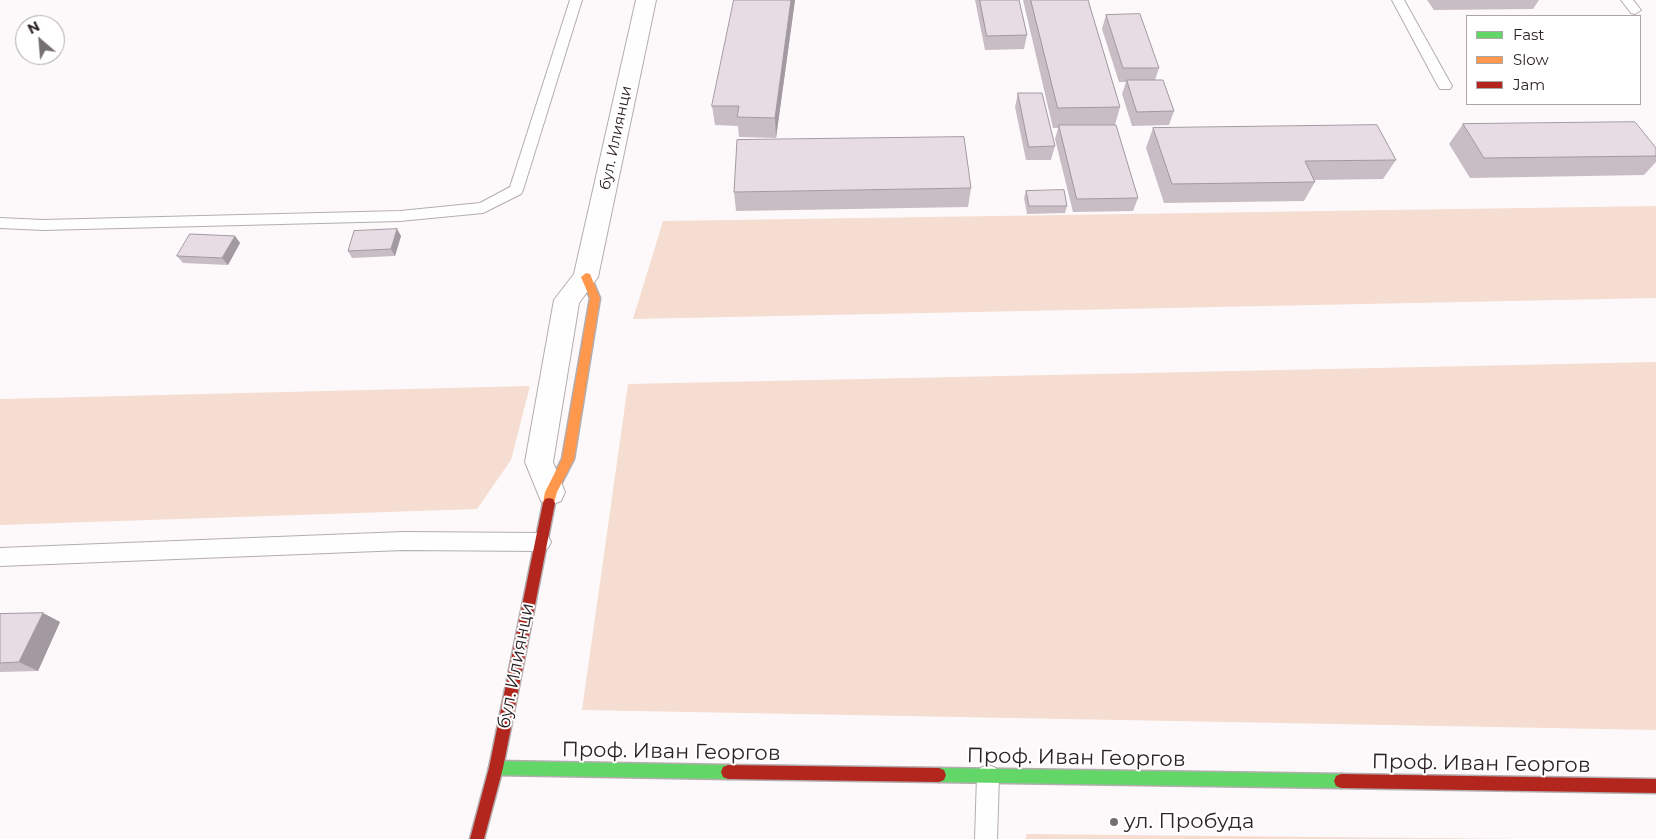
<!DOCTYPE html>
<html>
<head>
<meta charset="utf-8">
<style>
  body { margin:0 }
  #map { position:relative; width:1656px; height:839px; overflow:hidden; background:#fdf9fb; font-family:Montserrat,sans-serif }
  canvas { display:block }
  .legend { position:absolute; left:1466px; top:15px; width:175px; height:90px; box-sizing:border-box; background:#fff; border:1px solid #aba7a9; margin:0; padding:6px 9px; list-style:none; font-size:15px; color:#2e2427 }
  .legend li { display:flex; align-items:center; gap:10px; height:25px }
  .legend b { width:25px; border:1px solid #aba7a9 }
  .north { position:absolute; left:15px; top:15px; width:50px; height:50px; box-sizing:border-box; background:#fff; border:1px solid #aba7a9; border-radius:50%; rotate:333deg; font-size:14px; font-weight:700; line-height:20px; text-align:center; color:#2e2427 }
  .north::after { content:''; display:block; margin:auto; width:18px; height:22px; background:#766f71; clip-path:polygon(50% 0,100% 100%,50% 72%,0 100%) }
</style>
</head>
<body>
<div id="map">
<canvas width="1656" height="839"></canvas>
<ul class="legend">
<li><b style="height:6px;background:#63d668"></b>Fast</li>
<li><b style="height:6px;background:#ff974d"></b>Slow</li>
<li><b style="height:6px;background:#b3261e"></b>Jam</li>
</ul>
<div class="north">N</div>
</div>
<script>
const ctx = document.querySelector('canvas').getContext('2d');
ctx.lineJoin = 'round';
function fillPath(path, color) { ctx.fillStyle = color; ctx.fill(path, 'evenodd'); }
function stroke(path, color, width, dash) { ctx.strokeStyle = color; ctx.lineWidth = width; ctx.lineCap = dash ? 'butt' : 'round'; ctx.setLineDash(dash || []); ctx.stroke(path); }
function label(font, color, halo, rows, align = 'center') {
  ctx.font = font + ' Montserrat,sans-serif'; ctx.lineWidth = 4; ctx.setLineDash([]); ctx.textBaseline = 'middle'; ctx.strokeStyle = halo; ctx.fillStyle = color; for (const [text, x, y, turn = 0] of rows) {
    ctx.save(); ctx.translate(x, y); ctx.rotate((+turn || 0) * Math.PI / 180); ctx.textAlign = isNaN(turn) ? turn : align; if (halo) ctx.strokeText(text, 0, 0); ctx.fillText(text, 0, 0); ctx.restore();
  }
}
const green = new Path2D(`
  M 1656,206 L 1656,298 L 633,319 L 663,221 Z
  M 1656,362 L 1656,730 L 582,710 L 628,384 Z
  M 530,386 L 511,460 L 477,509 L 0,525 L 0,399 Z
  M 1026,834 L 1522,839 L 1026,839 Z`);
const lane = new Path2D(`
  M 570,0 L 582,0 L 523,190 L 521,194 L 483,213 L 400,221 L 43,230 L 0,228 L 0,218 L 43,220 L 400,211 L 480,203 L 510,187 Z
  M 1392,0 L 1404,0 L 1452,86 L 1450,89 L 1440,89 L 1438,86 Z
  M 1621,0 L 1633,0 L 1641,10 L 1635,14 L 1631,13 Z
  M 403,532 L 541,533 L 548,536 L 551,542 L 548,548 L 541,551 L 403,550 L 0,566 L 0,548 Z
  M 988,765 L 996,768 L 999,776 L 997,839 L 975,839 L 977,776 L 980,768 Z`);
const street = new Path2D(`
  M 636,0 L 656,0 L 598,277 L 579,303 L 553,462 L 565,492 L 561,501 L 551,505 L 541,501 L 525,462 L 554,300 L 574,274 Z`);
const fast = new Path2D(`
  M 496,761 L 728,765 L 733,767 L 735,772 L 733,777 L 728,779 L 496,775 L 491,773 L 489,768 L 491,763 Z
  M 939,768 L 1341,774 L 1346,776 L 1348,781 L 1346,786 L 1341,788 L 939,782 L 934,780 L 932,775 L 934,770 Z`);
const slow = new Path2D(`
  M 586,273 L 590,274 L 600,298 L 574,459 L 557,492 L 553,507 L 549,508 L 545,507 L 543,503 L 545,492 L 562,459 L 590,298 L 581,277 Z`);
const jam = new Path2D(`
  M 549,498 L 553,499 L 555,503 L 503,768 L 484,839 L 470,839 L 489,768 L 543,503 L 545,499 Z
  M 728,765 L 939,768 L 944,770 L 946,775 L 944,780 L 939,782 L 728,779 L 723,777 L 721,772 L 723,767 Z
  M 1341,774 L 1656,779 L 1656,793 L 1341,788 L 1336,786 L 1334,781 L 1336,776 Z`);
const wall = new Path2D(`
  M 795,0 L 776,138 L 739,137 L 738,126 L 715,125 L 712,106 Z
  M 975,0 L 1019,0 L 1027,35 L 1024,49 L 985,50 Z
  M 1023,0 L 1088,0 L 1120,107 L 1115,125 L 1138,198 L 1133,211 L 1073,212 L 1055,139 L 1058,128 L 1053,128 Z
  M 1427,0 L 1539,0 L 1533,9 L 1434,10 Z
  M 1106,15 L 1159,68 L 1155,80 L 1174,111 L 1169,125 L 1132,126 L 1122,94 L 1126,82 L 1119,82 L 1102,29 Z
  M 1018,93 L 1055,146 L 1051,160 L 1026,160 L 1015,107 Z
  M 1463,124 L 1656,148 L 1656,162 L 1644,175 L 1470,178 L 1449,144 Z
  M 1153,128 L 1396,160 L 1383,179 L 1314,180 L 1315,182 L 1304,201 L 1164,203 L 1146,148 Z
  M 971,188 L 968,207 L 736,211 L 734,192 Z
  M 1026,191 L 1067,206 L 1065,213 L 1027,214 L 1024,198 Z
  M 397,229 L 401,236 L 395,256 L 352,258 L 348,251 Z
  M 235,236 L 240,243 L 228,265 L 183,263 L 177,256 Z
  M 43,613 L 60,622 L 38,671 L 0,672 L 0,614 Z`);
const shadedWall = new Path2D(`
  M 791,0 L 795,0 L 776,138 L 775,118 Z
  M 397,229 L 401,236 L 395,256 L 391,249 Z
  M 235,236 L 240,243 L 228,265 L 222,258 Z
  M 43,613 L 60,622 L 38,671 L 19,662 Z`);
const building = new Path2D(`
  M 734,0 L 791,0 L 775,118 L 737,117 L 739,106 L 712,106 Z
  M 980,0 L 1019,0 L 1027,35 L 987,36 Z
  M 1031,0 L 1088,0 L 1120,107 L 1058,108 Z
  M 1140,14 L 1159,68 L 1123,68 L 1106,15 Z
  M 1127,80 L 1163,80 L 1174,111 L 1137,112 Z
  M 1018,93 L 1042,93 L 1055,146 L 1029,147 Z
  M 1635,122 L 1656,148 L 1656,156 L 1484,158 L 1463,124 Z
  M 1059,125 L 1116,125 L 1138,198 L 1077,199 Z
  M 1377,125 L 1396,160 L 1305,161 L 1315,182 L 1172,184 L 1153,128 Z
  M 964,137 L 971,188 L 734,192 L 737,140 Z
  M 1064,190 L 1067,206 L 1029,206 L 1026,191 Z
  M 397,229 L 391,249 L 348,251 L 354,231 Z
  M 190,234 L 235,236 L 222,258 L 177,256 Z
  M 43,613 L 19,662 L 0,663 L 0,614 Z`);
const markers = [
  [1114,822,5,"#766f71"]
];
const farStreetnames = [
  ["бул. Илиянци",616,138,-78]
];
const streetNames = [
  ["бул. Илиянци",516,666,-79]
];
const nearStreetnames = [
  ["Проф. Иван Георгов",671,752,1],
  ["Проф. Иван Георгов",1076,758,1],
  ["Проф. Иван Георгов",1481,764,1]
];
const nearPoinames = [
  ["ул. Пробуда",1124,822]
];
fillPath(green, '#f5ddd1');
stroke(lane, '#b3adaf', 2);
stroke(street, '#b3adaf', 2);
stroke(fast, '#b3adaf', 3);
stroke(slow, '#b3adaf', 3);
stroke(jam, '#b3adaf', 3);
fillPath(lane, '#fffefe');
fillPath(street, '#fffefe');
fillPath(fast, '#63d668');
fillPath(slow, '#ff974d');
fillPath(jam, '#b3261e');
fillPath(wall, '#c8bdc4');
fillPath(shadedWall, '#a29aa0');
fillPath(building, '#e8dce4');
stroke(building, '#a29aa0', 1);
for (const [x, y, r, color] of markers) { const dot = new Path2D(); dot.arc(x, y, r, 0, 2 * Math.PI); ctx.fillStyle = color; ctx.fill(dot); stroke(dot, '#fff', 2); }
label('15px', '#2e2427', '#fff', farStreetnames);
label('18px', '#2e2427', '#fff', streetNames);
label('21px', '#2e2427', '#fff', nearStreetnames);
label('21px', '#2e2427', '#fff', nearPoinames, 'left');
</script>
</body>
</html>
